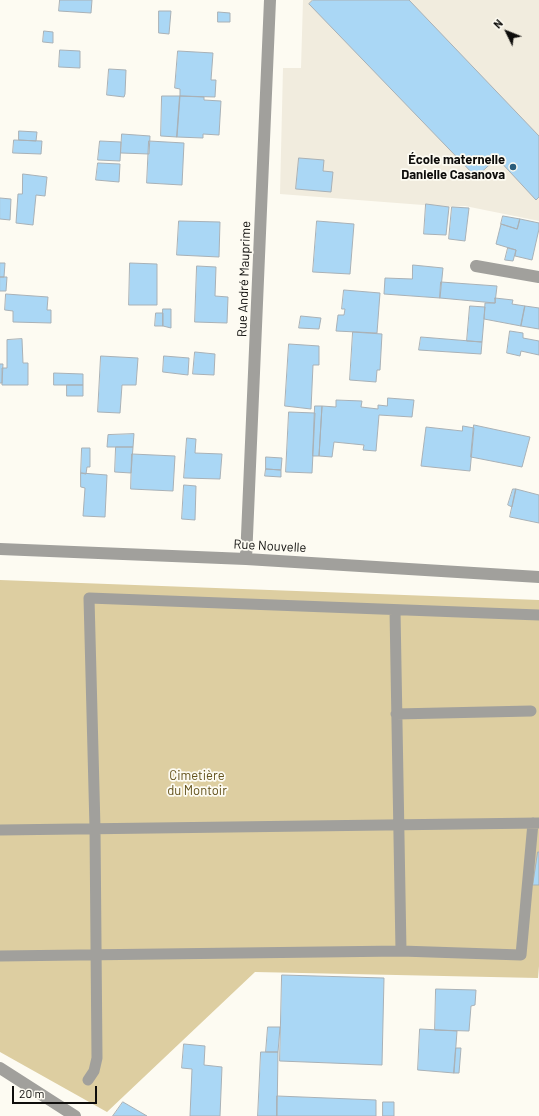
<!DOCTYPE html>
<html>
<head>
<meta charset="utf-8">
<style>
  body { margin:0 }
  #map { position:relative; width:539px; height:1116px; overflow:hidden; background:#fdfbf2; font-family:Barlow,sans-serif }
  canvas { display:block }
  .north { position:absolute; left:487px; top:12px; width:40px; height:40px; -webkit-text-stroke:3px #fdfbf2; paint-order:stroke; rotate:313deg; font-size:11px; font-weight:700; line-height:16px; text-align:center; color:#0e0d0b }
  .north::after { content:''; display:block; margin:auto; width:14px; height:18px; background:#0e0d0b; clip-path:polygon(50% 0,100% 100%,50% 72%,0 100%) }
  .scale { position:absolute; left:12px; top:1086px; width:85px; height:18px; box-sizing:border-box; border:2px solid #0e0d0b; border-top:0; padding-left:5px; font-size:12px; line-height:14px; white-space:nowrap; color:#0e0d0b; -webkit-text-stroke:3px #fdfbf2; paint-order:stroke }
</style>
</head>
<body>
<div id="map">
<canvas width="539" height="1116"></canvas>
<div class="north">N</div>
<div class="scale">20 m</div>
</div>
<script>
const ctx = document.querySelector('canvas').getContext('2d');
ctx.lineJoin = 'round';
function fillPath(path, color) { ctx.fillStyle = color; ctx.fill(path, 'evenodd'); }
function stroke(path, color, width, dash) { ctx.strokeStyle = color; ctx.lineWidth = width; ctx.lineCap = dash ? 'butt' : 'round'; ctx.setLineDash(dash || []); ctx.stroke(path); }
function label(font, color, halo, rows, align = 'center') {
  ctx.font = font + ' Barlow,sans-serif'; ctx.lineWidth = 3.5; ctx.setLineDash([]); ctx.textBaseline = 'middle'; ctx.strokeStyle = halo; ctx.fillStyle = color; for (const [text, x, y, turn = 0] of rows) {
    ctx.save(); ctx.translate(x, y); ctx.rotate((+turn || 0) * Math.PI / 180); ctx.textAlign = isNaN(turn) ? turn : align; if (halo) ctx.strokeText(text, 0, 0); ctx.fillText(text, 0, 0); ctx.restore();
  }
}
const built = new Path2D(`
  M 303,0 L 539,0 L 539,221 L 465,206 L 449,207 L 280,194 L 283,68 L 301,68 Z`);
const green = new Path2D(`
  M 0,580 L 539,600 L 539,966 L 538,978 L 255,972 L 107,1112 L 0,1052 Z`);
const building = new Path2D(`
  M 60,0 L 92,0 L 91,13 L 59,11 Z
  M 313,0 L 409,0 L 539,136 L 539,197 L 536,200 L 497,158 L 476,177 L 309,4 Z
  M 159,11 L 171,11 L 169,34 L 159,33 Z
  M 218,12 L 230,13 L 230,22 L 218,22 Z
  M 44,31 L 53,32 L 53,43 L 43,42 Z
  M 60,50 L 80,51 L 80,68 L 59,67 Z
  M 178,51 L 213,53 L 211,80 L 216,80 L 215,97 L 180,96 L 180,89 L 175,88 Z
  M 109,69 L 126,70 L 125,94 L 124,97 L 107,95 Z
  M 162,96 L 180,96 L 177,137 L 161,136 Z
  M 180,96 L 204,97 L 204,100 L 221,101 L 219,135 L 203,134 L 203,138 L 177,137 Z
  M 19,131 L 37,132 L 36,141 L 19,140 Z
  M 122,134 L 150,136 L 149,154 L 121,153 Z
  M 14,140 L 42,141 L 41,154 L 13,153 Z
  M 100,141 L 121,142 L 120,161 L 98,160 Z
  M 149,141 L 184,143 L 182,185 L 147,183 Z
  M 299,158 L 324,160 L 323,171 L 333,172 L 331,192 L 296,189 Z
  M 98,163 L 120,164 L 119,182 L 96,180 Z
  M 23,174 L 47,177 L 45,196 L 36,195 L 33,225 L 16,223 L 18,194 L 22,194 Z
  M 0,198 L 11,199 L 10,220 L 0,219 Z
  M 426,204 L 449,207 L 446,235 L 424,234 Z
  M 452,207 L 469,208 L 465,241 L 449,239 Z
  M 503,216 L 520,219 L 517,229 L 501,224 Z
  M 520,219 L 539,223 L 539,229 L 532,260 L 515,256 L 516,250 L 496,244 L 501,224 L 517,229 Z
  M 179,221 L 220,222 L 219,257 L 177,255 Z
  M 317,221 L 354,224 L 350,274 L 313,272 Z
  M 508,248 L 516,250 L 513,261 L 505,260 Z
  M 0,263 L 5,263 L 4,277 L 0,277 Z
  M 130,263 L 157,264 L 157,305 L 129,305 Z
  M 413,265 L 443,268 L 440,298 L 384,294 L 385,278 L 412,279 Z
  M 197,266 L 216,267 L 215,296 L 228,297 L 227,323 L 195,322 Z
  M 0,277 L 7,277 L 6,291 L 0,291 Z
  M 441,282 L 497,286 L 495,303 L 440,298 Z
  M 344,290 L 380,293 L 377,333 L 336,331 L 338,315 L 344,315 L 345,309 L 342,309 Z
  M 6,294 L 48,297 L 47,310 L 51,310 L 51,323 L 13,322 L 13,311 L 5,310 Z
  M 495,298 L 513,300 L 512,304 L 525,306 L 521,326 L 484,319 L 485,303 L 495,303 Z
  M 470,306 L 485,307 L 482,342 L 467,341 Z
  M 525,306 L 539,308 L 539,329 L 521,326 Z
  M 163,309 L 171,309 L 171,328 L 163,326 Z
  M 156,313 L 163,313 L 163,326 L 155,326 Z
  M 301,316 L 321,318 L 319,329 L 299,328 Z
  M 510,331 L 523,333 L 523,338 L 539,341 L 539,355 L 521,351 L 520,356 L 507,353 Z
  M 353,332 L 382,334 L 380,370 L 377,370 L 376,382 L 350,380 Z
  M 421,337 L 482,342 L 481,354 L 419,350 Z
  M 22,339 L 23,363 L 28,363 L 28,385 L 2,385 L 2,368 L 7,368 L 7,340 Z
  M 289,344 L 319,346 L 319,365 L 313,365 L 311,409 L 285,406 Z
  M 195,352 L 215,354 L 214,375 L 193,374 Z
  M 101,356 L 138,358 L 136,385 L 122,385 L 120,413 L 98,412 Z
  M 164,356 L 189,358 L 188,375 L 163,372 Z
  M 0,364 L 3,364 L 2,383 L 0,383 Z
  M 54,373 L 83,374 L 83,385 L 54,385 Z
  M 67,385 L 83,385 L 83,396 L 67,396 Z
  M 388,398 L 414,400 L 412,417 L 379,415 L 376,451 L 363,450 L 364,445 L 334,442 L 332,457 L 319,456 L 322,406 L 336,407 L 336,400 L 362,401 L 361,407 L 378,409 L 378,405 L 387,406 Z
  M 315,406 L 322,406 L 319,456 L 313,456 Z
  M 289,412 L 315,413 L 312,473 L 286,472 Z
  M 474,425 L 530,437 L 522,467 L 471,457 Z
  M 463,426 L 474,428 L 470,471 L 421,466 L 426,427 L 462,431 Z
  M 134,434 L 133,447 L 107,447 L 108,435 Z
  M 187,438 L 196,439 L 195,453 L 222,454 L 220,479 L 184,478 Z
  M 116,447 L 133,447 L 131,473 L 115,472 Z
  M 82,448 L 90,448 L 90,467 L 87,467 L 86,474 L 81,473 Z
  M 132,454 L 175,456 L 173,491 L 131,489 Z
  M 266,457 L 282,458 L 281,470 L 266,469 Z
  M 266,469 L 281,470 L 281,477 L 265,476 Z
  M 81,473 L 107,475 L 105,517 L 83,516 L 85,488 L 81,487 Z
  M 184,485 L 196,486 L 195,520 L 182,519 Z
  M 513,489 L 516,489 L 512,507 L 508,505 Z
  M 516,489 L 539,495 L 539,523 L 510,517 Z
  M 538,852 L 539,852 L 539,885 L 533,885 Z
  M 282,975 L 384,978 L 382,1065 L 280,1061 Z
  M 436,989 L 476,990 L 475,1005 L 471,1006 L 469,1031 L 435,1030 Z
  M 268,1027 L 280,1027 L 278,1052 L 266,1052 Z
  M 420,1029 L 457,1031 L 454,1073 L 418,1070 Z
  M 184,1044 L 205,1046 L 204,1065 L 222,1067 L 220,1116 L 190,1116 L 192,1069 L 182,1068 Z
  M 456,1048 L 461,1048 L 459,1073 L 454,1073 Z
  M 261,1052 L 278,1052 L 277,1116 L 258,1116 Z
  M 277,1096 L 376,1100 L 376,1116 L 277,1116 Z
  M 123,1102 L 147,1116 L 113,1116 Z
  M 383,1102 L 394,1102 L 394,1116 L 383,1116 Z`);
const lane = new Path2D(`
  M 395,610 L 401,951
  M 396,714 L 531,711
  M 0,830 L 539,823
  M 0,956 L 401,951 L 521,955 L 533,823
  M 88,1080 L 94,1071 L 97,1058 L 95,828 L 89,598 L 539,615`);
const street = new Path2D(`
  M 476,266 L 539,277
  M 0,549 L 246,559 L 539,577
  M 246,559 L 270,0
  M 0,1068 L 75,1116`);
const markers = [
  [513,167,4,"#2a5c7a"]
];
const poiNames = [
  ["École maternelle",505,160],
  ["Danielle Casanova",505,175]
];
const streetNames = [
  ["Rue André Mauprime",244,279,-88],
  ["Rue Nouvelle",270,546,3]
];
const parkNames = [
  ["Cimetière",197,776],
  ["du Montoir",197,791]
];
fillPath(built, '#f1ecde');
fillPath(green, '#ddcea1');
fillPath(building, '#aad7f5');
stroke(building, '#a9b1b6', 1);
stroke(lane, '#a1a09c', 11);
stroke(street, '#a1a09c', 12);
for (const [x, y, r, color] of markers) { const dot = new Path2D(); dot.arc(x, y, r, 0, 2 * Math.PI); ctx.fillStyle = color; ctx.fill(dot); stroke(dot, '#fdfbf2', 1.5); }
label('bold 13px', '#0e0d0b', '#fdfbf2', poiNames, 'right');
label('13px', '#0e0d0b', '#fdfbf2', streetNames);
label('13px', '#62511b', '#fdfbf2', parkNames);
</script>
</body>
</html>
